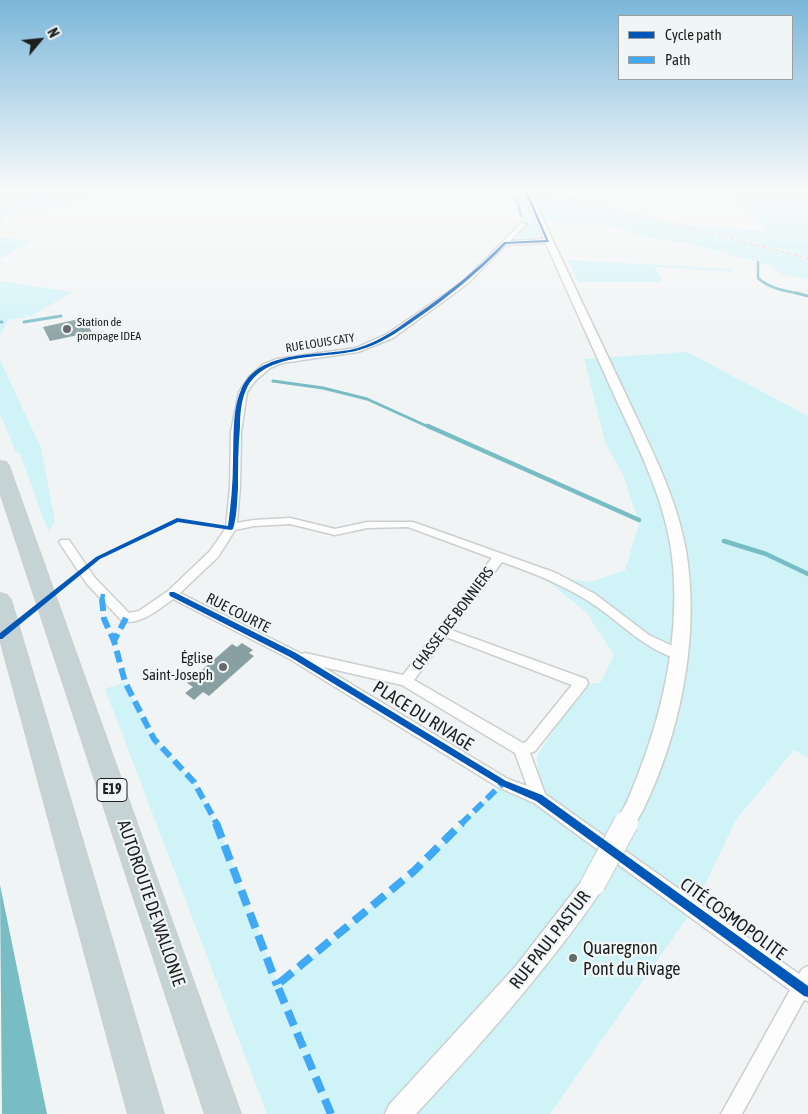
<!DOCTYPE html>
<html>
<head>
<meta charset="utf-8">
<style>
  body { margin:0 }
  #map { position:relative; width:808px; height:1114px; overflow:hidden; background:#f1f4f5; font-family:"Asap Condensed",sans-serif }
  canvas { display:block }
  .legend { position:absolute; left:618px; top:15px; width:175px; height:65px; box-sizing:border-box; background:#f0f5f6; border:1px solid #9c9fa0; margin:0; padding:6px 9px; list-style:none; font-size:15px; color:#1d1f1f }
  .legend li { display:flex; align-items:center; gap:10px; height:25px }
  .legend b { width:25px; border:1px solid #9c9fa0 }
  .north { position:absolute; left:15px; top:15px; width:50px; height:50px; -webkit-text-stroke:4px #f0f5f6; paint-order:stroke; rotate:62deg; font-size:14px; font-weight:700; line-height:20px; text-align:center; color:#1d1f1f }
  .north::after { content:''; display:block; margin:auto; width:18px; height:22px; background:#1d1f1f; clip-path:polygon(50% 0,100% 100%,50% 72%,0 100%) }
</style>
</head>
<body>
<div id="map">
<canvas width="808" height="1114"></canvas>
<ul class="legend">
<li><b style="height:6px;background:#0057b8"></b>Cycle path</li>
<li><b style="height:6px;background:#3fa9f5"></b>Path</li>
</ul>
<div class="north">N</div>
</div>
<script>
const ctx = document.querySelector('canvas').getContext('2d');
ctx.lineJoin = 'round';
function fillPath(path, color) { ctx.fillStyle = color; ctx.fill(path, 'evenodd'); }
function stroke(path, color, width, dash) { ctx.strokeStyle = color; ctx.lineWidth = width; ctx.lineCap = dash ? 'butt' : 'round'; ctx.setLineDash(dash || []); ctx.stroke(path); }
function label(font, color, halo, rows, align = 'center') {
  ctx.font = font + ' "Asap Condensed",sans-serif'; ctx.lineWidth = 4.5; ctx.setLineDash([]); ctx.textBaseline = 'middle'; ctx.strokeStyle = halo; ctx.fillStyle = color; for (const [text, x, y, turn = 0] of rows) {
    ctx.save(); ctx.translate(x, y); ctx.rotate((+turn || 0) * Math.PI / 180); ctx.textAlign = isNaN(turn) ? turn : align; if (halo) ctx.strokeText(text, 0, 0); ctx.fillText(text, 0, 0); ctx.restore();
  }
}
const green = new Path2D(`
  M 123,190 L 74,203 L 5,217 L 0,223 L 0,190 Z
  M 494,190 L 521,190 L 534,217 L 539,237 L 532,239 L 515,237 L 525,224 L 518,223 L 521,216 L 514,212 L 515,202 L 506,194 Z
  M 536,190 L 808,259 L 808,279 L 780,274 L 772,266 L 758,262 L 687,243 L 641,237 L 625,229 L 583,222 L 544,221 L 529,191 Z
  M 724,190 L 808,190 L 808,256 L 683,225 L 767,231 Z
  M 0,237 L 32,241 L 0,259 Z
  M 568,260 L 732,269 L 733,272 L 656,267 L 662,282 L 579,282 Z
  M 0,281 L 73,292 L 31,316 L 8,320 L 0,336 Z
  M 687,352 L 808,416 L 808,758 L 794,750 L 736,820 L 693,909 L 550,1114 L 267,1114 L 105,689 L 125,682 L 154,739 L 194,782 L 219,829 L 278,984 L 414,871 L 503,783 L 539,798 L 537,756 L 584,684 L 600,683 L 614,655 L 586,612 L 547,581 L 552,576 L 590,582 L 625,570 L 639,524 L 624,477 L 605,442 L 584,359 Z
  M 0,360 L 41,448 L 55,522 L 48,531 L 20,454 L 16,452 L 0,414 Z`);
const water = new Path2D(`
  M 0,885 L 47,1114 L 2,1114 Z`);
const streamFar2 = new Path2D(`
  M 505,190 L 517,200 L 521,216
  M 758,262 L 758,278 C 770,289 786,291 801,294`);
const streamFar1 = new Path2D(`
  M 796,293 L 808,296
  M 0,322 L 2,322
  M 24,322 L 61,316
  M 273,381 L 323,388 L 367,399 L 431,428`);
const stream = new Path2D(`
  M 428,426 L 639,520
  M 724,541 L 766,554 L 808,574`);
const building = new Path2D(`
  M 83,318 L 92,332 L 50,341 L 43,327 Z
  M 242,643 L 253,650 L 249,653 L 254,656 L 209,696 L 203,692 L 194,700 L 185,693 L 193,687 L 187,683 L 232,644 L 237,647 Z`);
const street = new Path2D(`
  M 521,223 L 526,224 L 510,241 L 548,239 L 551,241 L 548,243 L 506,245 L 467,284 L 393,338 L 358,352 L 282,363 L 270,368 L 255,381 L 247,392 L 241,432 L 240,487 L 237,523 L 254,520 L 290,518 L 335,529 L 367,522 L 413,522 L 556,573 L 595,594 L 649,635 L 683,651 L 684,654 L 683,657 L 678,659 C 641,648 617,618 585,599 C 559,583 531,572 502,562 L 451,630 L 586,679 L 588,683 L 586,687 L 535,751 L 530,753 L 545,794 L 799,974 L 802,969 L 808,966 L 808,1001 L 804,1000 L 742,1114 L 721,1114 L 790,990 L 534,803 L 498,787 L 288,658 L 173,599 C 159,609 140,626 122,621 L 87,584 L 59,542 L 61,540 L 69,540 L 95,578 L 129,613 L 139,611 L 168,591 L 210,551 L 226,528 L 230,487 L 231,432 L 239,392 L 249,377 L 264,364 L 277,359 L 356,348 L 387,334 L 463,282 ZM 290,524 L 335,535 L 367,528 L 408,527 L 492,558 L 403,675 L 305,653 L 302,654 L 180,593 L 218,557 L 235,530 L 254,526 ZM 446,637 L 572,685 L 526,742 L 523,743 L 414,680 ZM 323,667 L 402,685 L 515,753 L 527,786 L 508,779 Z`);
const secondary = new Path2D(`
  M 522,190 L 529,190 C 561,259 594,327 626,395 C 651,449 681,504 688,564 C 698,646 679,736 643,810 L 636,813 L 629,810 L 626,804 C 659,729 680,647 673,565 C 668,506 640,451 615,397 C 584,328 553,260 522,190 Z
  M 593,874 L 601,877 L 604,884 L 601,891 C 546,971 482,1043 416,1114 L 385,1114 L 389,1105 L 516,966 L 585,877 Z`);
const highway = new Path2D(`
  M 0,461 L 6,462 L 9,466 L 241,1114 L 205,1114 L 0,492 Z
  M 0,593 L 7,595 L 11,600 L 164,1114 L 128,1114 L 0,639 Z`);
const rail = new Path2D(`
  M 541,190 L 808,258
  M 0,208 L 83,190`);
const secondaryBridgeFar1 = new Path2D(`
  M 625,824 L 636,804`);
const secondaryBridge = new Path2D(`
  M 593,884 L 626,823`);
const quietFar2 = new Path2D(`
  M 102,600 L 103,594`);
const quietFar1 = new Path2D(`
  M 102,599 L 104,619 L 114,641
  M 126,618 L 114,641 L 125,682 L 154,739 L 194,782 L 217,824
  M 461,824 L 503,783`);
const quiet = new Path2D(`
  M 216,823 L 277,985
  M 331,1114 L 277,985 L 414,871 L 462,823`);
const cycleway = new Path2D(`
  M 524,190 L 527,190 L 549,242 L 506,244 C 478,273 446,299 412,322 C 396,333 379,345 359,350 C 324,360 264,350 246,390 C 241,401 240,415 240,427 C 238,447 238,468 238,488 C 237,501 237,517 233,529 L 231,530 L 178,522 L 100,559 L 2,639 L 0,639 L 0,633 L 96,557 L 175,519 L 177,518 L 228,526 C 231,504 233,483 233,461 C 234,439 232,410 241,390 C 257,352 308,356 342,351 C 352,350 362,347 371,343 C 387,336 402,325 416,315 C 448,293 477,270 504,242 L 546,240 Z
  M 170,592 L 174,592 L 296,653 L 506,781 L 542,795 L 808,986 L 808,997 L 804,996 L 536,801 L 500,785 L 290,657 L 170,596 L 169,594 Z`);
const markers = [
  [67,329,5,"#676a6a"],
  [223,667,5,"#676a6a"],
  [573,958,5,"#676a6a"]
];
const farPoinames = [
  ["Station de",77,322],
  ["pompage IDEA",77,336]
];
const farStreetnames = [
  ["RUE LOUIS CATY",320,343,-9]
];
const shields = [
  [112,790,30]
];
const shieldNames = [
  ["E19",112,790]
];
const streetNames = [
  ["RUE COURTE",238,613,27],
  ["CHASSE DES BONNIERS",453,619,-53]
];
const poiNames = [
  ["Église",213,658],
  ["Saint-Joseph",213,675]
];
const nearStreetnames = [
  ["PLACE DU RIVAGE",423,716,32],
  ["AUTOROUTE DE WALLONIE",151,903,71],
  ["CITÉ COSMOPOLITE",733,919,36],
  ["RUE PAUL PASTUR",550,940,-52]
];
const nearPoinames = [
  ["Quaregnon",583,948],
  ["Pont du Rivage",583,969]
];
fillPath(green, '#d0f3f8');
fillPath(water, '#78bcc4');
stroke(streamFar2, '#78bcc4', 2.5);
stroke(streamFar1, '#78bcc4', 3);
stroke(stream, '#78bcc4', 4.5);
fillPath(building, '#89a0a2');
stroke(street, '#cccfcf', 3);
stroke(secondary, '#cccfcf', 3);
stroke(highway, '#cdcece', 2);
fillPath(street, '#fdfdfe');
fillPath(secondary, '#fdfdfe');
fillPath(highway, '#c6d3d5');
stroke(rail, '#d8d8d8', 2, [4.5, 2]);
stroke(secondaryBridgeFar1, '#cccfcf', 21, []);
stroke(secondaryBridge, '#cccfcf', 26, []);
stroke(secondaryBridgeFar1, '#fdfdfe', 18);
stroke(secondaryBridge, '#fdfdfe', 24);
stroke(quietFar2, '#3fa9f5', 4.5, [9, 4.5]);
stroke(quietFar1, '#3fa9f5', 6, [12, 6]);
stroke(quiet, '#3fa9f5', 8, [16, 8]);
fillPath(cycleway, '#0057b8');
const sky = ctx.createLinearGradient(0, 0, 0, 346);
sky.addColorStop(0, '#7bb7da');
sky.addColorStop(0.55, '#f9fafa');
sky.addColorStop(1, '#f9fafa00');
ctx.fillStyle = sky;
ctx.fillRect(0, 0, 808, 346);
for (const [x, y, r, color] of markers) { const dot = new Path2D(); dot.arc(x, y, r, 0, 2 * Math.PI); ctx.fillStyle = color; ctx.fill(dot); stroke(dot, '#f0f5f6', 2); }
label('12px', '#1d1f1f', '#f0f5f6', farPoinames, 'left');
label('12px', '#1d1f1f', '#f0f5f6', farStreetnames);
for (const [x, y, w] of shields) { const box = new Path2D(); box.roundRect(x - w / 2, y - 11.5, w, 23, 4); ctx.fillStyle = '#f0f5f6'; ctx.fill(box); stroke(box, '#1d1f1f', 1); }
label('bold 14px', '#1d1f1f', null, shieldNames);
label('15px', '#1d1f1f', '#f0f5f6', streetNames);
label('15px', '#1d1f1f', '#f0f5f6', poiNames, 'right');
label('18px', '#1d1f1f', '#f0f5f6', nearStreetnames);
label('18px', '#1d1f1f', '#f0f5f6', nearPoinames, 'left');
</script>
</body>
</html>
